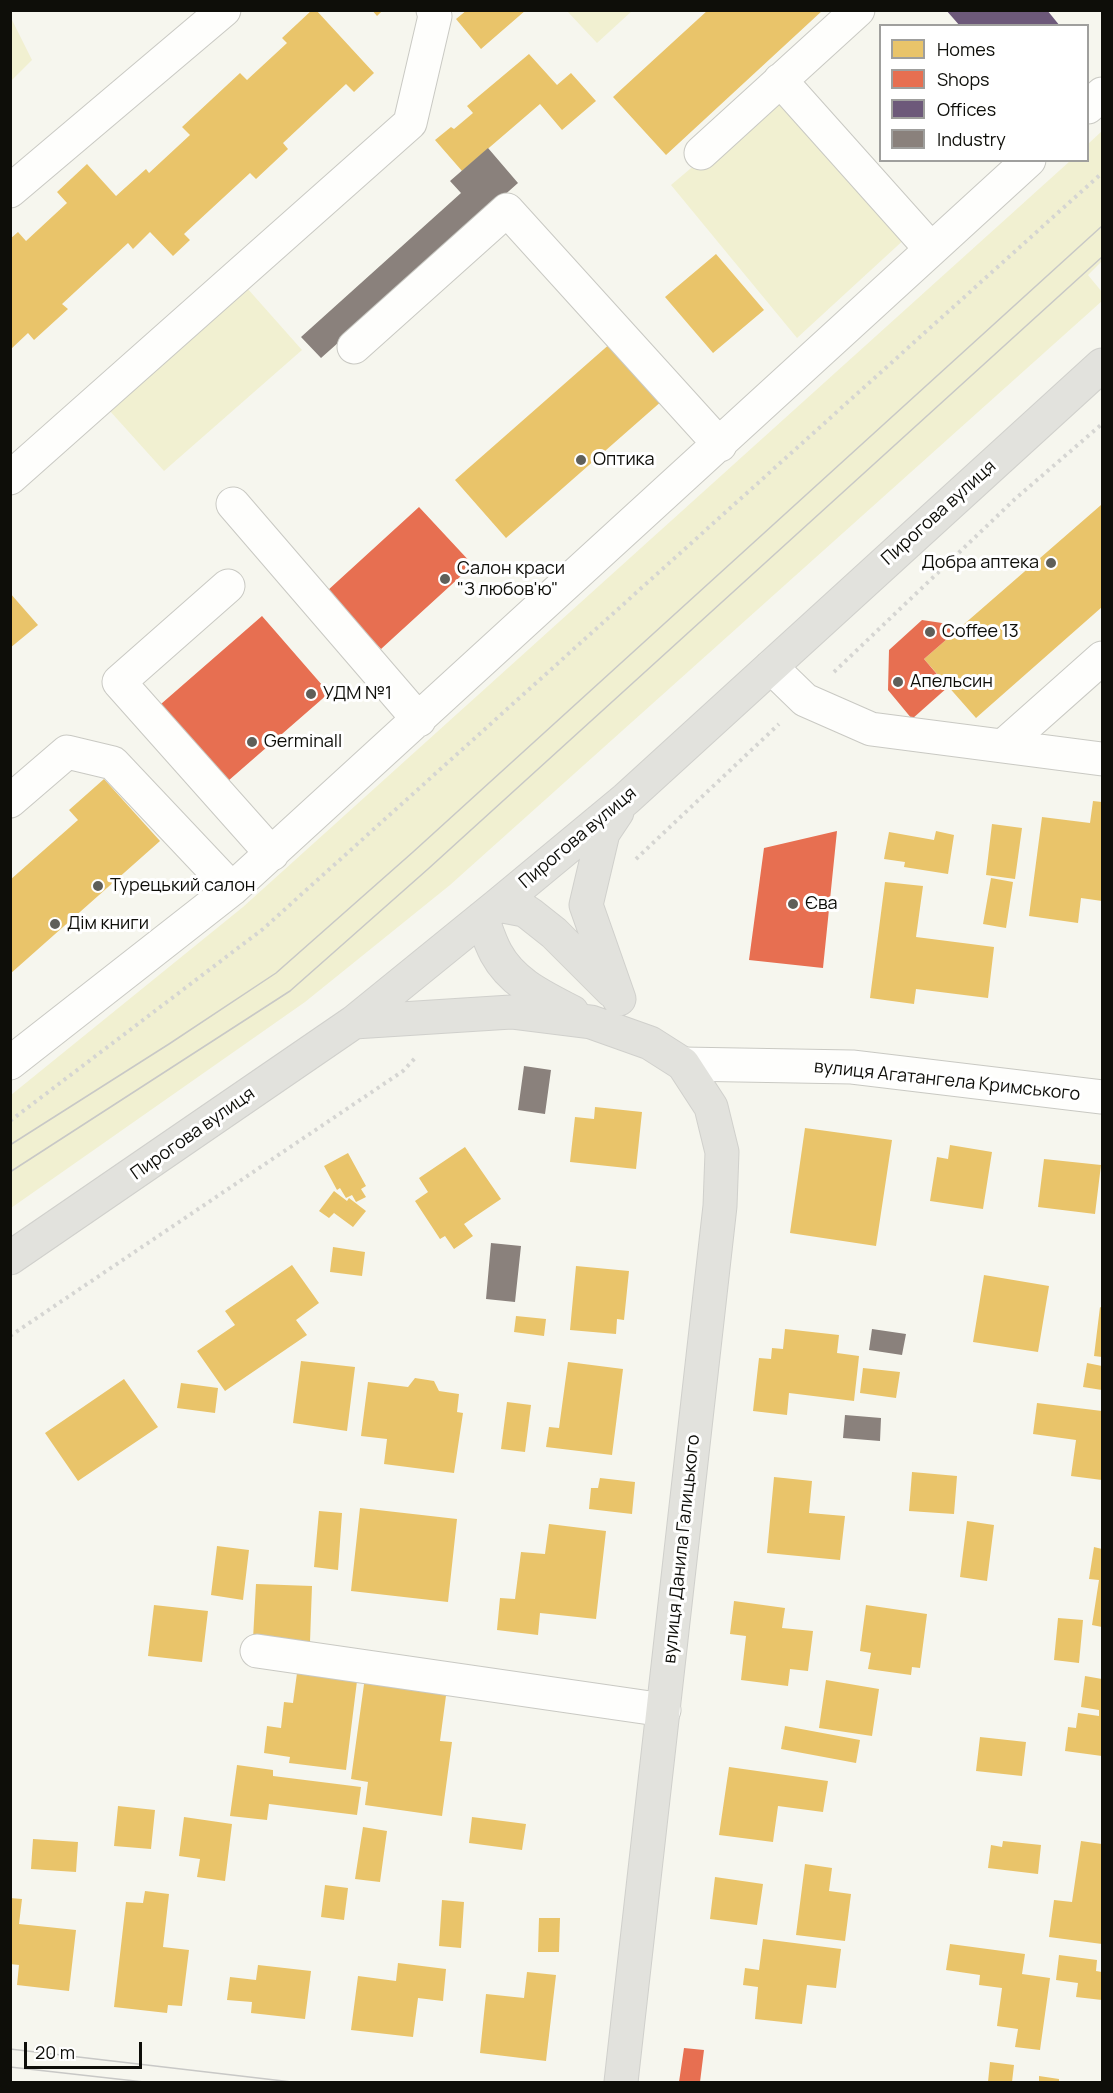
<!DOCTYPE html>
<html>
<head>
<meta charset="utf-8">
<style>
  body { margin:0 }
  #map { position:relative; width:1113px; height:2093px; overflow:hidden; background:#f6f6ee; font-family:Manrope,sans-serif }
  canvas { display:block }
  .frame { position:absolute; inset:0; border:12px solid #0e0e09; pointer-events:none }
  .legend { position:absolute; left:879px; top:24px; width:210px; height:138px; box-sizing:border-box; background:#fff; border:2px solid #9f9f9d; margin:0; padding:8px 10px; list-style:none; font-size:18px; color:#0e0e09 }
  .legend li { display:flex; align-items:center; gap:12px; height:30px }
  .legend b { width:30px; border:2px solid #9f9f9d }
  .scale { position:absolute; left:24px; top:2042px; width:118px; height:27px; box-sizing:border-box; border:3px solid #0e0e09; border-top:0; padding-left:8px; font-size:18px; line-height:21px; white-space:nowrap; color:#0e0e09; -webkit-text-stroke:4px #fff; paint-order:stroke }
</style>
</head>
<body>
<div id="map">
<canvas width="1113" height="2093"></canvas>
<div class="frame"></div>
<ul class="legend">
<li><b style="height:16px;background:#e9c46a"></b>Homes</li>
<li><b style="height:16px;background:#e76f51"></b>Shops</li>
<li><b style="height:16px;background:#6d597a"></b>Offices</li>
<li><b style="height:16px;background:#8a817c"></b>Industry</li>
</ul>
<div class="scale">20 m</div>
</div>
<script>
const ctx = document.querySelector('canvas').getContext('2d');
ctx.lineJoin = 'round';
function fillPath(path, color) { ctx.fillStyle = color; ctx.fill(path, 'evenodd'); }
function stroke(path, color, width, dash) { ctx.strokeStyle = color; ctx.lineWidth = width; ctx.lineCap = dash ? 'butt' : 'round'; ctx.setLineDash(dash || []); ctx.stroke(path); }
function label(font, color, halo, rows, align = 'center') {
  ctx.font = font + ' Manrope,sans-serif'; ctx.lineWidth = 6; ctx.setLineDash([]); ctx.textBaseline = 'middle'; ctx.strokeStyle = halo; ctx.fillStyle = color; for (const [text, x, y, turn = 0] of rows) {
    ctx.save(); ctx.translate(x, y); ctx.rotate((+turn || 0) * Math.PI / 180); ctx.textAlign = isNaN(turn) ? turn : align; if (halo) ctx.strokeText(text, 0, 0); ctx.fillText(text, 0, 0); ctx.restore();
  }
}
const green = new Path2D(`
  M 567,11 L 632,11 L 597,43 Z
  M 11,18 L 32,60 L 11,81 L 10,81 Z
  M 780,93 L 908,236 L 797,338 L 671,185 Z
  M 1102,131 L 1102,261 L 1088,275 L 1102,292 L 1102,301 L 450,885 L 305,1002 L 11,1208 L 11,1095 L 243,907 L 1070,161 L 1088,160 L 1088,144 Z
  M 247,288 L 302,350 L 164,471 L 109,410 Z`);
const homes = new Path2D(`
  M 312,10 L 316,10 L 374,73 L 354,92 L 346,84 L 283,143 L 288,149 L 256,179 L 250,173 L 184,234 L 190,240 L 173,256 L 150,232 L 133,249 L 128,243 L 62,304 L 68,309 L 34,340 L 28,333 L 10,350 L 10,239 L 18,232 L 26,241 L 67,203 L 57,192 L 87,164 L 116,196 L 146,169 L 149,173 L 190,135 L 182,127 L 240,73 L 247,80 L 287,43 L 282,38 Z
  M 372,10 L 383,10 L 377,16 Z
  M 467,10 L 526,10 L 481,49 L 456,19 Z
  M 708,10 L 823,10 L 666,155 L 613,97 Z
  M 529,54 L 557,85 L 571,73 L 596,101 L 562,130 L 540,104 L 462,171 L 435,140 L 451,127 L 454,129 L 473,113 L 467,106 Z
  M 716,254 L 764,310 L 713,353 L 665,297 Z
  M 612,342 L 663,400 L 506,538 L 455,480 Z
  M 1101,505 L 1102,506 L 1102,607 L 976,718 L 924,659 Z
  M 10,593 L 38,625 L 10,648 Z
  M 104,779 L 160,841 L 10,974 L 10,880 L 78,820 L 69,810 Z
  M 1093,801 L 1102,802 L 1102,901 L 1081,898 L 1078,923 L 1029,916 L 1042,817 L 1090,823 Z
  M 992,824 L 1022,828 L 1015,879 L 986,875 Z
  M 936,831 L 954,835 L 948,874 L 904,867 L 905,862 L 884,859 L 889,832 L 934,840 Z
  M 991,878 L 1013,882 L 1006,928 L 983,924 Z
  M 885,882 L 923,886 L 916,937 L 994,947 L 988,998 L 916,989 L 914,1004 L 870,998 Z
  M 595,1107 L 642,1112 L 636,1169 L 570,1162 L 575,1117 L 594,1119 Z
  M 805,1128 L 892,1140 L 876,1246 L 790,1233 Z
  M 950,1145 L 992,1152 L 983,1209 L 930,1201 L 937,1157 L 948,1159 Z
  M 465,1147 L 501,1199 L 464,1224 L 473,1236 L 454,1249 L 445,1236 L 440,1239 L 415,1201 L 428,1192 L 419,1178 Z
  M 348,1153 L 366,1186 L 361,1189 L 366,1197 L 356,1202 L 352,1195 L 346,1198 L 340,1188 L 337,1190 L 324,1166 Z
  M 1044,1159 L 1101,1165 L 1095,1214 L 1038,1207 Z
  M 334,1191 L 347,1201 L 349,1198 L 366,1211 L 353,1227 L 334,1213 L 329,1218 L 319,1211 Z
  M 333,1247 L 365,1252 L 362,1276 L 330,1272 Z
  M 292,1265 L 319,1303 L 296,1320 L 307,1335 L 225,1391 L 197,1351 L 235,1325 L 225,1311 Z
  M 576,1266 L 629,1271 L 624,1320 L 617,1319 L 616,1334 L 570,1330 Z
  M 984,1275 L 1049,1286 L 1038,1352 L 973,1342 Z
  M 1100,1307 L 1102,1308 L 1102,1357 L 1094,1356 Z
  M 516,1316 L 546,1319 L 544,1336 L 514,1332 Z
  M 785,1329 L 839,1335 L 837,1353 L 859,1356 L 854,1401 L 789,1393 L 787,1415 L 753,1411 L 759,1358 L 771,1359 L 772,1348 L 783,1349 Z
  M 301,1361 L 355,1367 L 347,1431 L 293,1423 Z
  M 568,1362 L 623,1369 L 612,1455 L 546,1447 L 549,1427 L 559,1428 Z
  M 1087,1363 L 1102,1366 L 1102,1390 L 1083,1387 Z
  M 863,1368 L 900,1372 L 896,1398 L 860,1393 Z
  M 415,1378 L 434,1381 L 439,1391 L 459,1394 L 457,1412 L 463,1413 L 454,1473 L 384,1464 L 387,1439 L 361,1436 L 368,1382 L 408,1387 Z
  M 124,1379 L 158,1427 L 78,1481 L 45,1433 Z
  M 181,1383 L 218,1388 L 215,1413 L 177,1408 Z
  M 507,1402 L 531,1405 L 525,1452 L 501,1449 Z
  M 1037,1403 L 1102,1411 L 1102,1480 L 1071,1476 L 1076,1440 L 1033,1434 Z
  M 912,1472 L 957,1476 L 954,1514 L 909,1511 Z
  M 774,1477 L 812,1481 L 809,1513 L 845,1516 L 840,1560 L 767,1553 Z
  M 600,1478 L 635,1482 L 632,1514 L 589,1509 L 591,1488 L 598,1488 Z
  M 360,1508 L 457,1519 L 448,1602 L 351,1591 Z
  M 319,1511 L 342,1513 L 338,1570 L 314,1567 Z
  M 967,1521 L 994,1525 L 987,1581 L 960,1577 Z
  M 549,1524 L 606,1531 L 596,1619 L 540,1613 L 538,1635 L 497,1630 L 500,1598 L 515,1599 L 521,1552 L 545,1554 Z
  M 217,1546 L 249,1550 L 243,1600 L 211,1595 Z
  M 1094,1547 L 1102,1549 L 1102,1627 L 1092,1625 L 1099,1580 L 1089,1579 Z
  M 256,1584 L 312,1586 L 310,1642 L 253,1639 Z
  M 734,1601 L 785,1608 L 782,1628 L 813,1631 L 808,1671 L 790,1669 L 788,1686 L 741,1680 L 746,1636 L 730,1634 Z
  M 154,1605 L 208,1611 L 202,1662 L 148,1656 Z
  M 866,1605 L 927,1614 L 920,1668 L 912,1667 L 911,1675 L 868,1669 L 871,1653 L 860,1651 Z
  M 1058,1618 L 1083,1620 L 1079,1663 L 1054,1660 Z
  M 297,1673 L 357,1681 L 346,1770 L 289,1763 L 290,1757 L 264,1753 L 267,1726 L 281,1728 L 284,1702 L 293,1703 Z
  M 1085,1676 L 1102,1679 L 1102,1756 L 1065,1751 L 1068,1727 L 1076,1728 L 1078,1713 L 1099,1716 L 1099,1710 L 1081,1707 Z
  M 365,1677 L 447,1688 L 440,1741 L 452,1742 L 442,1816 L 365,1805 L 368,1782 L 351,1779 Z
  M 826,1680 L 879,1689 L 872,1736 L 819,1728 Z
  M 785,1726 L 860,1740 L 856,1763 L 781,1749 Z
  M 980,1737 L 1026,1742 L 1022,1776 L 976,1771 Z
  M 237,1765 L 273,1770 L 273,1776 L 361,1787 L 357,1815 L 269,1804 L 267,1820 L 230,1816 Z
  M 729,1767 L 828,1781 L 823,1812 L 778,1806 L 773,1842 L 719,1835 Z
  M 118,1806 L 155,1810 L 151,1849 L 114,1846 Z
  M 184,1817 L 232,1824 L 225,1881 L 197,1877 L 200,1859 L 179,1856 Z
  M 472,1817 L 526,1824 L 522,1850 L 469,1843 Z
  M 363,1827 L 387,1831 L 380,1882 L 355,1879 Z
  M 33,1839 L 78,1842 L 76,1872 L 31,1869 Z
  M 1003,1841 L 1041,1845 L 1038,1874 L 988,1868 L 991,1845 L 1002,1847 Z
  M 1081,1841 L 1102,1844 L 1102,1944 L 1049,1937 L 1054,1900 L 1072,1902 Z
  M 805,1864 L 832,1868 L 829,1891 L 851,1894 L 845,1941 L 796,1935 Z
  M 715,1877 L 763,1884 L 757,1925 L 710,1919 Z
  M 325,1885 L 348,1888 L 344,1920 L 321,1917 Z
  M 145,1891 L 169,1894 L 163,1947 L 189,1950 L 182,2006 L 168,2005 L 167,2013 L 114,2007 L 126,1902 L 143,1903 Z
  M 10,1898 L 22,1899 L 19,1924 L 76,1930 L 69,1991 L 17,1985 L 19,1965 L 10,1964 Z
  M 442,1900 L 464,1902 L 461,1948 L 439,1946 Z
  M 539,1918 L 560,1918 L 559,1952 L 538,1952 Z
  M 763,1939 L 841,1949 L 836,1988 L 807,1985 L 802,2024 L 755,2019 L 758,1987 L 743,1985 L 745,1968 L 759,1970 Z
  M 950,1944 L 1025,1954 L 1022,1974 L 1050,1978 L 1040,2050 L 1015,2047 L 1018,2029 L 997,2026 L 1002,1988 L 979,1985 L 980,1975 L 946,1970 Z
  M 1059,1955 L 1097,1960 L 1096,1971 L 1102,1972 L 1102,2000 L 1076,1997 L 1078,1983 L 1056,1980 Z
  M 398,1963 L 446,1969 L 443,2001 L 418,1998 L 413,2037 L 351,2030 L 358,1976 L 396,1981 Z
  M 258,1965 L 311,1971 L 305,2019 L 251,2013 L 252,2002 L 227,2000 L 230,1977 L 256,1980 Z
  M 527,1972 L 556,1975 L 546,2061 L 480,2053 L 486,1994 L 524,1998 Z
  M 990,2062 L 1014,2065 L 1012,2082 L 988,2082 Z
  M 1039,2076 L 1059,2079 L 1059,2082 L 1039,2082 Z`);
const shops = new Path2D(`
  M 419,507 L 473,565 L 381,649 L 327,591 Z
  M 262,616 L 329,693 L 228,781 L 161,704 Z
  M 922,620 L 962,626 L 924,659 L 948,687 L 912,719 L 888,690 L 889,650 Z
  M 837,831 L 823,968 L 749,960 L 764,848 Z
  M 684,2048 L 704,2050 L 700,2082 L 679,2082 Z`);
const offices = new Path2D(`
  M 946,10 L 1047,10 L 1060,26 L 960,26 Z`);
const industry = new Path2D(`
  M 488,148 L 518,183 L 321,358 L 301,337 L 461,193 L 450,181 Z
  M 524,1066 L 551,1070 L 545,1114 L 518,1110 Z
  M 491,1243 L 521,1246 L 515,1302 L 486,1299 Z
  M 872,1329 L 906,1334 L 902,1355 L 869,1350 Z
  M 845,1415 L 881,1418 L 880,1441 L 843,1438 Z`);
const path = new Path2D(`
  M 834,672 L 1015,499 L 1102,424
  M 636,859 L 779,724
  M 10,1121 L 263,929 L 1102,173
  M 10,1336 L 403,1071 L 417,1056`);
const minor = new Path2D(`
  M 780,80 L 931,249
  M 1088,107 L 1102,94
  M 701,153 L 858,10
  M 10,191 L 224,10
  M 354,347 L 507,210 L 720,445
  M 10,478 L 410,123 L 435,16 L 433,10
  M 233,504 L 419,720
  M 228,586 L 119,682 L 272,854
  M 771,667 L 805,700 L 871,729 L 1102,759
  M 1003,746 L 1102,658
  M 10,801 L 67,752 L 113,763 L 232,889
  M 10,1063 L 232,889 L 1029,160
  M 683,1064 L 852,1067 L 1102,1097
  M 257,1651 L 664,1710`);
const major = new Path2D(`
  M 617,812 L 603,833 L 586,905 L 619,999
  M 498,905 L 524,910 L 530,914 L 554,933 L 612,991
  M 482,918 C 486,929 490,942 496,953 C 512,983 543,997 572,1012
  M 354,1022 L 511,1012 L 591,1022 L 650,1043 L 683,1064 L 711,1107 L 722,1152 L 720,1206 L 621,2082
  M 10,1258 L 354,1022 L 498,905 L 626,799 L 1102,365`);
const tram = new Path2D(`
  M 10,1145 L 169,1044 L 276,973 L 413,852 L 1102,226
  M 10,1172 L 290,991 L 428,869 L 1102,257
  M 10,2049 L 292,2082
  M 10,2067 L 144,2082`);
const markers = [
  [581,460,6,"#5f5f59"],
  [1051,563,6,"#5f5f59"],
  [445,579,6,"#5f5f59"],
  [930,632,6,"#5f5f59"],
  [898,682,6,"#5f5f59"],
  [311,694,6,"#5f5f59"],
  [252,742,6,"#5f5f59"],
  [98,886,6,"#5f5f59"],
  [793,904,6,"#5f5f59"],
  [55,924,6,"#5f5f59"]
];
const poiNames = [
  ["Оптика",593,460],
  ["Добра аптека",1039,563,"right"],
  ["Салон краси",457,569],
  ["\"З любов'ю\"",457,590],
  ["Coffee 13",942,632],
  ["Апельсин",910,682],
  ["УДМ №1",323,694],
  ["Germinall",264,742],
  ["Турецький салон",110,886],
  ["Єва",805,904],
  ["Дім книги",67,924]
];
const streetNames = [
  ["Пирогова вулиця",939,513,-42],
  ["Пирогова вулиця",578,838,-40],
  ["вулиця Агатангела Кримського",947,1081,6],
  ["Пирогова вулиця",193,1134,-35],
  ["вулиця Данила Галицького",682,1549,-84]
];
fillPath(green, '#f1f0d1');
fillPath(homes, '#e9c46a');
fillPath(shops, '#e76f51');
fillPath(offices, '#6d597a');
fillPath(industry, '#8a817c');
stroke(minor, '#c9c9c3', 35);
stroke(major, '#d0d0cc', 35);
stroke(path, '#d5d5d2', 4, [3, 4.5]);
stroke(minor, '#fefefc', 33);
stroke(major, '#e2e2dd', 33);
stroke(tram, '#c8c8c6', 1.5);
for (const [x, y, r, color] of markers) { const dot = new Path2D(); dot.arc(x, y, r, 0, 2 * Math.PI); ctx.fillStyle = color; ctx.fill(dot); stroke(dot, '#fff', 2); }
label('18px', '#0e0e09', '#fff', poiNames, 'left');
label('18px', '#0e0e09', '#fff', streetNames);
</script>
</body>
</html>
